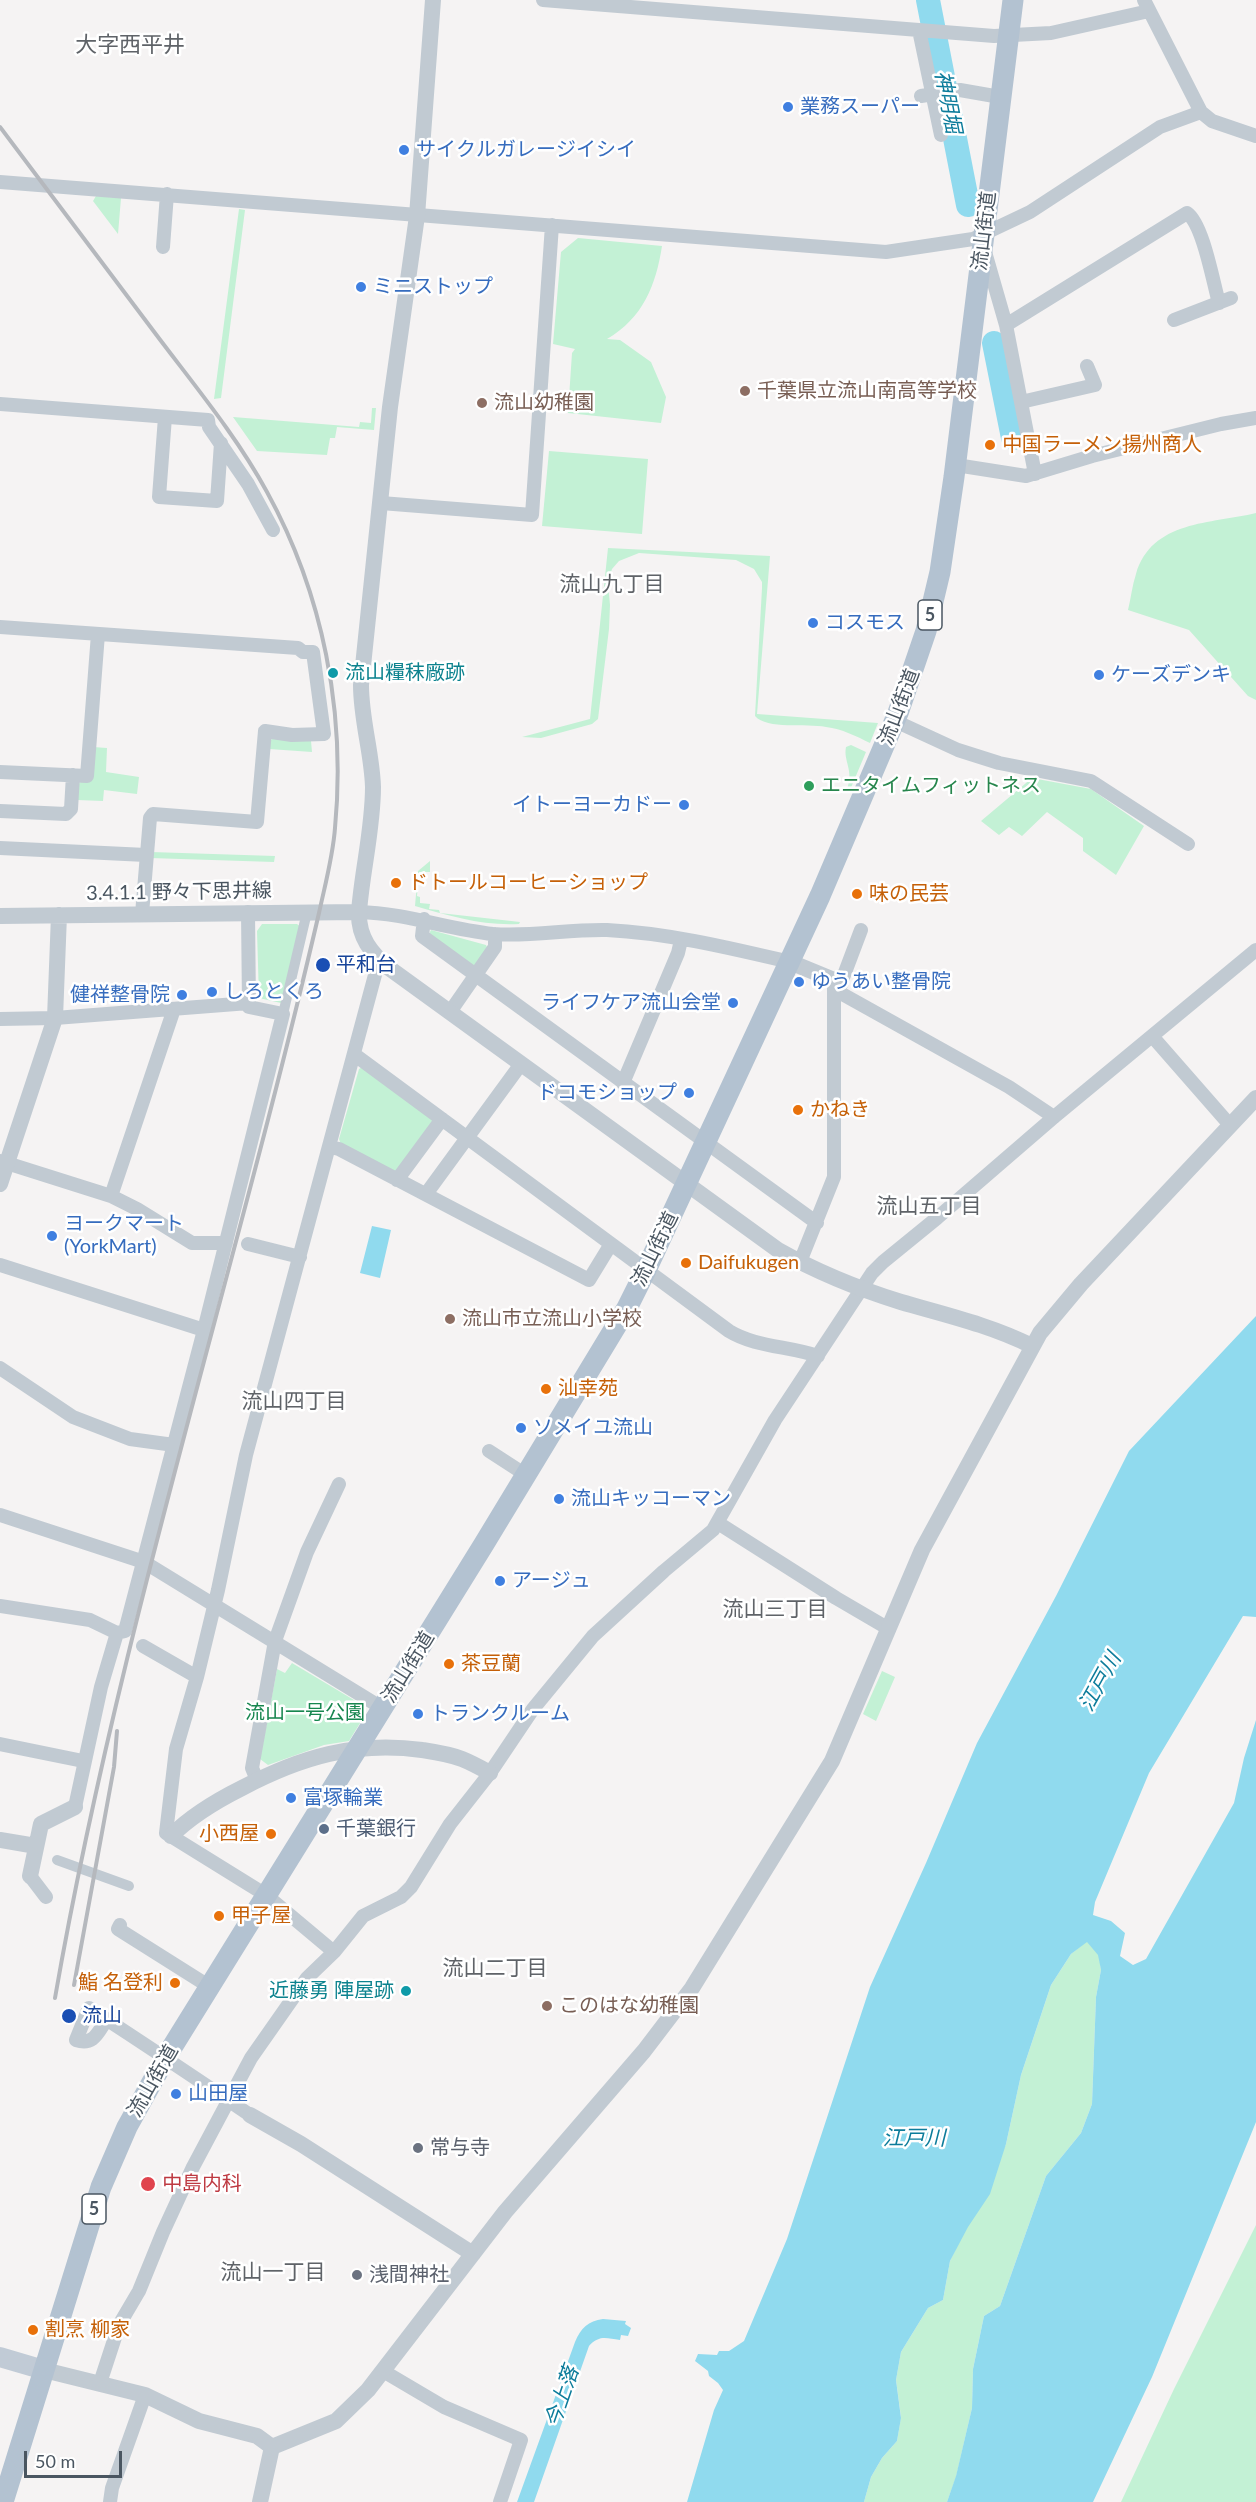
<!DOCTYPE html>
<html>
<head>
<meta charset="utf-8">
<style>
  body { margin:0 }
  #map { position:relative; width:1256px; height:2502px; overflow:hidden; background:#f5f3f3; font-family:Lato,sans-serif }
  canvas { display:block }
  .scale { position:absolute; left:24px; top:2451px; width:98px; height:27px; box-sizing:border-box; border:3px solid #4a5661; border-top:0; padding-left:8px; font-size:18px; line-height:21px; white-space:nowrap; color:#4a5661; -webkit-text-stroke:4px #fff; paint-order:stroke }
</style>
</head>
<body>
<div id="map">
<canvas width="1256" height="2502"></canvas>
<div class="scale">50 m</div>
</div>
<script>
const ctx = document.querySelector('canvas').getContext('2d');
ctx.lineJoin = 'round';
function fillPath(path, color) { ctx.fillStyle = color; ctx.fill(path, 'evenodd'); }
function stroke(path, color, width, dash) { ctx.strokeStyle = color; ctx.lineWidth = width; ctx.lineCap = dash ? 'butt' : 'round'; ctx.setLineDash(dash || []); ctx.stroke(path); }
function label(font, color, halo, rows, align = 'center') {
  ctx.font = font + ' Lato,"Noto Sans JP",sans-serif'; ctx.lineWidth = 5; ctx.setLineDash([]); ctx.textBaseline = 'middle'; ctx.strokeStyle = halo; ctx.fillStyle = color; for (const [text, x, y, turn = 0] of rows) {
    ctx.save(); ctx.translate(x, y); ctx.rotate((+turn || 0) * Math.PI / 180); ctx.textAlign = isNaN(turn) ? turn : align; if (halo) ctx.strokeText(text, 0, 0); ctx.fillText(text, 0, 0); ctx.restore();
  }
}
const green = new Path2D(`
  M 96,196 L 121,198 L 118,234 L 93,201 Z
  M 239,209 L 245,210 L 221,398 L 214,399 Z
  M 578,238 L 662,246 C 656,285 643,318 607,339 L 620,340 L 651,362 L 666,397 L 661,423 L 568,413 L 572,353 L 575,349 L 553,344 L 561,252 Z
  M 372,408 L 376,408 L 374,430 L 337,427 L 335,438 L 330,438 L 327,455 L 257,451 L 233,417 L 359,427 L 360,422 L 371,423 Z
  M 549,451 L 648,459 L 642,534 L 542,526 Z
  M 1256,513 L 1256,700 L 1248,696 L 1189,630 L 1128,610 C 1131,598 1132,586 1136,574 C 1152,520 1211,524 1256,513 Z
  M 608,548 L 770,556 L 757,714 L 878,723 L 870,743 C 856,736 842,729 826,727 C 806,723 767,730 755,716 L 762,588 L 762,582 L 754,569 L 736,560 L 639,553 L 619,561 L 612,569 L 608,583 L 610,605 L 609,629 L 598,719 L 592,724 L 541,738 L 522,737 L 590,719 Z
  M 274,738 L 311,741 L 312,752 L 269,749 L 269,741 Z
  M 851,745 L 866,752 L 850,790 L 847,789 C 854,770 843,761 846,747 Z
  M 93,747 L 107,748 L 106,772 L 139,777 L 137,794 L 104,790 L 103,801 L 77,800 L 77,785 L 82,781 Z
  M 1032,778 L 1091,789 L 1144,826 L 1116,875 L 1083,851 L 1083,838 L 1047,812 L 1022,836 L 1009,827 L 999,835 L 981,821 Z
  M 151,852 L 275,856 L 274,862 L 150,858 Z
  M 430,861 L 430,872 L 419,872 L 417,896 L 420,897 L 420,903 L 430,904 L 429,909 L 439,910 L 440,913 L 520,922 L 519,924 C 483,926 450,916 415,906 L 418,871 Z
  M 262,924 L 297,924 L 301,927 L 281,1003 L 259,998 L 257,931 Z
  M 431,930 L 486,945 L 488,949 L 476,966 L 471,967 L 428,936 Z
  M 364,1066 L 434,1118 L 433,1124 L 394,1173 L 341,1145 L 339,1139 L 359,1069 Z
  M 292,1663 L 364,1706 L 365,1715 L 349,1741 L 324,1745 L 268,1765 L 260,1759 L 277,1669 L 285,1673 Z
  M 882,1671 L 895,1677 L 876,1721 L 863,1714 Z
  M 1087,1941 L 1099,1955 L 1101,1970 L 1096,1997 L 1092,2104 L 1081,2133 L 1046,2176 L 1000,2306 L 984,2316 L 973,2369 L 972,2408 L 956,2477 L 947,2502 L 864,2502 L 871,2477 L 882,2458 L 897,2441 L 901,2417 L 896,2380 L 901,2352 L 928,2308 L 943,2300 L 950,2261 L 1006,2144 L 1021,2075 L 1051,1985 L 1071,1954 Z
  M 1256,2225 L 1256,2502 L 1121,2502 L 1174,2389 Z`);
const water = new Path2D(`
  M 372,1226 L 391,1230 L 380,1278 L 360,1273 Z
  M 1256,1316 L 1256,1617 L 1243,1616 L 1149,1773 L 1095,1902 L 1093,1915 L 1111,1921 L 1125,1933 L 1120,1956 L 1133,1965 L 1146,1959 L 1234,1803 L 1244,1758 L 1256,1720 L 1256,2122 L 1152,2377 L 1093,2502 L 947,2502 L 956,2476 L 972,2408 L 973,2369 L 984,2316 L 1000,2306 L 1046,2176 L 1081,2133 L 1092,2104 L 1096,1997 L 1101,1970 L 1098,1955 L 1087,1942 L 1071,1954 L 1051,1985 L 1021,2075 L 1006,2144 L 990,2194 L 968,2227 L 950,2261 L 943,2300 L 928,2308 L 901,2352 L 896,2380 L 901,2418 L 897,2441 L 882,2458 L 871,2477 L 864,2502 L 687,2502 L 714,2410 L 723,2390 L 718,2383 L 709,2376 L 708,2371 L 695,2361 L 698,2354 L 717,2355 L 719,2351 L 729,2351 L 744,2341 L 787,2239 L 870,1987 L 926,1863 L 977,1743 L 1056,1596 L 1129,1451 Z
  M 603,2319 L 626,2321 L 625,2324 L 631,2328 L 628,2336 L 621,2335 L 620,2340 C 606,2338 599,2335 589,2346 L 534,2502 L 517,2502 L 575,2342 C 581,2328 588,2321 603,2319 Z`);
const river = new Path2D(`
  M 928,0 L 968,205
  M 994,343 L 1013,438`);
const pedestrian = new Path2D(`
  M 283,1014 L 307,912
  M 57,1860 L 129,1886`);
const minor = new Path2D(`
  M 543,0 L 994,36 L 1051,33 L 1149,11
  M 1144,0 L 1201,112 L 1212,121 L 1256,136
  M 919,30 L 941,135
  M 921,96 L 960,90 L 1000,97
  M 0,182 L 886,252 L 973,239 L 1030,212 L 1160,127 L 1201,112
  M 163,247 L 167,194
  M 985,252 L 1006,325
  M 1174,320 L 1231,298
  M 1021,402 L 1095,385 L 1087,366
  M 0,404 L 208,420 L 209,427 L 248,484 L 273,530
  M 165,417 L 159,497 L 217,501 L 221,443
  M 956,465 L 1026,476 L 1092,456 L 1221,424 L 1256,418
  M 1035,474 L 1006,325 L 1187,213 C 1203,224 1213,282 1219,303
  M 381,503 L 532,515 L 552,225
  M 0,627 L 298,648 L 303,652 L 313,652 L 324,734 L 292,735 L 265,731 L 257,822 L 153,814 L 150,818 L 142,914
  M 895,721 L 958,750 L 999,763 L 1091,781 L 1188,844
  M 0,772 L 87,776 L 98,634
  M 0,811 L 66,814 L 71,809 L 73,775
  M 0,848 L 146,855
  M 359,912 C 405,913 447,929 493,934 C 531,937 569,929 607,930 C 668,933 730,948 790,962
  M 424,919 L 422,936 L 817,1223
  M 841,983 L 861,930
  M 835,990 L 1009,1087 L 1054,1117
  M 450,1012 L 495,947 L 495,934
  M 0,1019 L 55,1018 L 249,1003
  M 1152,1036 L 1229,1124
  M 355,1055 L 729,1331 C 755,1347 789,1346 818,1356
  M 623,1083 L 678,953 L 681,940
  M 330,1147 L 339,1149 L 589,1280 L 611,1244
  M 0,1161 L 111,1196 L 137,1209 L 192,1243 L 226,1243
  M 397,1180 L 442,1119
  M 426,1194 L 521,1064
  M 111,1196 L 174,1009
  M 248,1244 L 300,1257
  M 800,1262 L 834,1177 L 834,980
  M 0,1265 L 204,1330
  M 0,1368 L 73,1417 L 130,1439 L 174,1445
  M 489,1451 L 526,1475
  M 0,1515 L 144,1562 L 382,1708
  M 718,1523 L 836,1598 L 889,1629
  M 0,1606 L 90,1620 L 117,1633 L 125,1631 L 204,1330 L 283,1014 L 249,1007 L 248,912
  M 143,1646 L 197,1677
  M 0,1744 L 83,1761
  M 257,1780 L 252,1768 L 275,1641 L 307,1552 L 339,1484
  M 75,1807 L 101,1687 L 117,1633
  M 30,1876 L 46,1897
  M 120,1925 L 118,1929 L 210,1987
  M 334,1952 L 266,1895 L 166,1833 L 176,1749 L 197,1677 L 218,1590 L 246,1455 L 379,960
  M 107,2019 C 98,2032 94,2046 76,2040 L 89,2008 C 143,2043 197,2079 250,2115
  M 383,2371 L 444,2407 L 521,2440 L 500,2502
  M 100,2383 L 119,2325 L 139,2291 L 163,2232 L 193,2167 L 251,2058 L 307,1978 L 334,1952 L 363,1916 L 401,1897 L 411,1887 L 450,1824 L 490,1773 L 533,1709 L 593,1636 L 664,1571 L 713,1530 L 775,1420 L 872,1273 L 883,1262 L 937,1218 L 1054,1117 L 1256,950
  M 110,2502 L 112,2488 L 145,2395`);
const tertiary = new Path2D(`
  M 433,0 L 417,216 L 390,407 L 361,685 C 361,720 372,753 373,787 C 373,829 362,871 359,912 C 358,937 371,953 389,968 L 778,1250 C 817,1272 859,1289 901,1302 C 946,1315 990,1325 1032,1346
  M 0,916 L 359,912
  M 790,962 L 841,983
  M 0,1184 L 55,1018 L 59,915
  M 171,1836 C 192,1815 216,1801 242,1788 C 301,1757 355,1741 422,1750 C 435,1752 449,1754 462,1759 C 472,1763 481,1768 490,1773
  M 0,1840 L 36,1846
  M 30,1876 L 41,1824 L 75,1807
  M 250,2115 L 301,2144 L 473,2254
  M 44,2370 L 145,2395 L 199,2421 L 257,2436 L 272,2447
  M 272,2447 L 336,2421 L 368,2390 L 505,2212 L 644,2051 L 692,1988 L 832,1761 L 922,1550 L 1040,1333 L 1081,1284 L 1256,1098
  M 260,2502 L 272,2447`);
const secondary = new Path2D(`
  M 0,2357 L 44,2370`);
const primary = new Path2D(`
  M 3,2502 L 101,2187 L 127,2127 L 166,2057 L 484,1544 L 627,1308 L 646,1270 L 820,896 L 898,713 L 926,631 L 940,572 L 954,477 L 1013,0`);
const rail = new Path2D(`
  M 0,127 C 52,196 103,264 155,333 C 194,385 236,435 267,492 C 323,594 346,712 335,828 C 333,856 325,885 319,913 C 235,1275 119,1631 55,1998
  M 74,1985 L 114,1767 L 117,1731`);
const markers = [
  [788,107,6,"#3f7fe0"],
  [404,150,6,"#3f7fe0"],
  [361,287,6,"#3f7fe0"],
  [745,391,6,"#8d6e63"],
  [482,403,6,"#8d6e63"],
  [990,445,6,"#e8710a"],
  [813,623,6,"#3f7fe0"],
  [333,673,6,"#0f9aa8"],
  [1099,675,6,"#3f7fe0"],
  [809,786,6,"#2e9e5b"],
  [684,805,6,"#3f7fe0"],
  [396,883,6,"#e8710a"],
  [857,894,6,"#e8710a"],
  [323,965,8,"#1a4fb4"],
  [799,982,6,"#3f7fe0"],
  [212,992,6,"#3f7fe0"],
  [182,995,6,"#3f7fe0"],
  [733,1003,6,"#3f7fe0"],
  [689,1093,6,"#3f7fe0"],
  [798,1110,6,"#e8710a"],
  [52,1236,6,"#3f7fe0"],
  [686,1263,6,"#e8710a"],
  [450,1319,6,"#8d6e63"],
  [546,1389,6,"#e8710a"],
  [521,1428,6,"#3f7fe0"],
  [559,1499,6,"#3f7fe0"],
  [500,1581,6,"#3f7fe0"],
  [449,1664,6,"#e8710a"],
  [418,1714,6,"#3f7fe0"],
  [291,1798,6,"#3f7fe0"],
  [324,1829,6,"#5c6f8a"],
  [271,1834,6,"#e8710a"],
  [219,1916,6,"#e8710a"],
  [175,1983,6,"#e8710a"],
  [406,1991,6,"#0f9aa8"],
  [547,2006,6,"#8d6e63"],
  [69,2016,8,"#1a4fb4"],
  [176,2094,6,"#3f7fe0"],
  [418,2148,6,"#6b7280"],
  [148,2184,8,"#e0444e"],
  [357,2275,6,"#6b7280"],
  [33,2330,6,"#e8710a"]
];
const shields = [
  [930,615,24],
  [94,2209,24]
];
const shieldNames = [
  ["5",930,615],
  ["5",94,2209]
];
const shopNames = [
  ["業務スーパー",800,107],
  ["サイクルガレージイシイ",416,150],
  ["ミニストップ",373,287],
  ["コスモス",825,623],
  ["ケーズデンキ",1111,675],
  ["イトーヨーカドー",672,805,"right"],
  ["ゆうあい整骨院",811,982],
  ["しろとくろ",224,992],
  ["健祥整骨院",170,995,"right"],
  ["ライフケア流山会堂",721,1003,"right"],
  ["ドコモショップ",677,1093,"right"],
  ["ヨークマート",64,1224],
  ["(YorkMart)",64,1247],
  ["ソメイユ流山",533,1428],
  ["流山キッコーマン",571,1499],
  ["アージュ",512,1581],
  ["トランクルーム",430,1714],
  ["富塚輪業",303,1798],
  ["山田屋",188,2094]
];
const streetNames = [
  ["流山街道",984,231,-83],
  ["流山街道",899,707,-69],
  ["3.4.1.1 野々下思井線",179,892,-1],
  ["流山街道",655,1249,-64],
  ["流山街道",408,1667,-58],
  ["流山街道",153,2081,-60]
];
const educationNames = [
  ["千葉県立流山南高等学校",757,391],
  ["流山幼稚園",494,403],
  ["流山市立流山小学校",462,1319],
  ["このはな幼稚園",559,2006]
];
const foodNames = [
  ["中国ラーメン揚州商人",1002,445],
  ["ドトールコーヒーショップ",408,883],
  ["味の民芸",869,894],
  ["かねき",810,1110],
  ["Daifukugen",698,1263],
  ["汕幸苑",558,1389],
  ["茶豆蘭",461,1664],
  ["小西屋",259,1834,"right"],
  ["甲子屋",231,1916],
  ["鮨 名登利",163,1983,"right"],
  ["割烹 柳家",45,2330]
];
const cultureNames = [
  ["流山糧秣廠跡",345,673],
  ["近藤勇 陣屋跡",394,1991,"right"]
];
const leisureNames = [
  ["エニタイムフィットネス",821,786]
];
const transitNames = [
  ["平和台",336,965],
  ["流山",82,2016]
];
const parkNames = [
  ["流山一号公園",305,1713]
];
const serviceNames = [
  ["千葉銀行",336,1829]
];
const worshipNames = [
  ["常与寺",430,2148],
  ["浅間神社",369,2275]
];
const healthNames = [
  ["中島内科",162,2184]
];
const waterNames = [
  ["神明堀",948,102,79],
  ["江戸川",1100,1682,-61],
  ["江戸川",914,2138],
  ["今上落",562,2397,-71]
];
const neighbourhoodNames = [
  ["流山九丁目",612,584],
  ["流山五丁目",929,1206],
  ["流山四丁目",294,1401],
  ["流山三丁目",775,1609],
  ["流山二丁目",495,1968],
  ["流山一丁目",273,2272]
];
const quarterNames = [
  ["大字西平井",130,45]
];
fillPath(green, '#c3f1d5');
fillPath(water, '#90daee');
stroke(river, '#90daee', 24);
stroke(pedestrian, '#c1cad2', 10);
stroke(minor, '#c1cad2', 14);
stroke(tertiary, '#c1cad2', 16);
stroke(secondary, '#c1cbd6', 20);
stroke(primary, '#b3c2d1', 21);
stroke(rail, '#b5b8bd', 4);
for (const [x, y, r, color] of markers) { const dot = new Path2D(); dot.arc(x, y, r, 0, 2 * Math.PI); ctx.fillStyle = color; ctx.fill(dot); stroke(dot, '#fff', 2); }
for (const [x, y, w] of shields) { const box = new Path2D(); box.roundRect(x - w / 2, y - 15, w, 30, 4.5); ctx.fillStyle = '#fff'; ctx.fill(box); stroke(box, '#4a5661', 1.5); }
label('bold 18px', '#4a5661', null, shieldNames);
label('20px', '#366cbe', '#fff', shopNames, 'left');
label('20px', '#4a5661', '#fff', streetNames);
label('20px', '#785e54', '#fff', educationNames, 'left');
label('20px', '#c56008', '#fff', foodNames, 'left');
label('20px', '#0d838f', '#fff', cultureNames, 'left');
label('20px', '#27864d', '#fff', leisureNames, 'left');
label('20px', '#164399', '#fff', transitNames, 'left');
label('20px', '#17864f', '#fff', parkNames);
label('20px', '#4e5e75', '#fff', serviceNames, 'left');
label('20px', '#5b616d', '#fff', worshipNames, 'left');
label('20px', '#be3a42', '#fff', healthNames, 'left');
label('italic 21px', '#0c7c9b', '#fff', waterNames);
label('21px', '#5f6368', '#fff', neighbourhoodNames);
label('22px', '#5f6368', '#fff', quarterNames);
</script>
</body>
</html>
